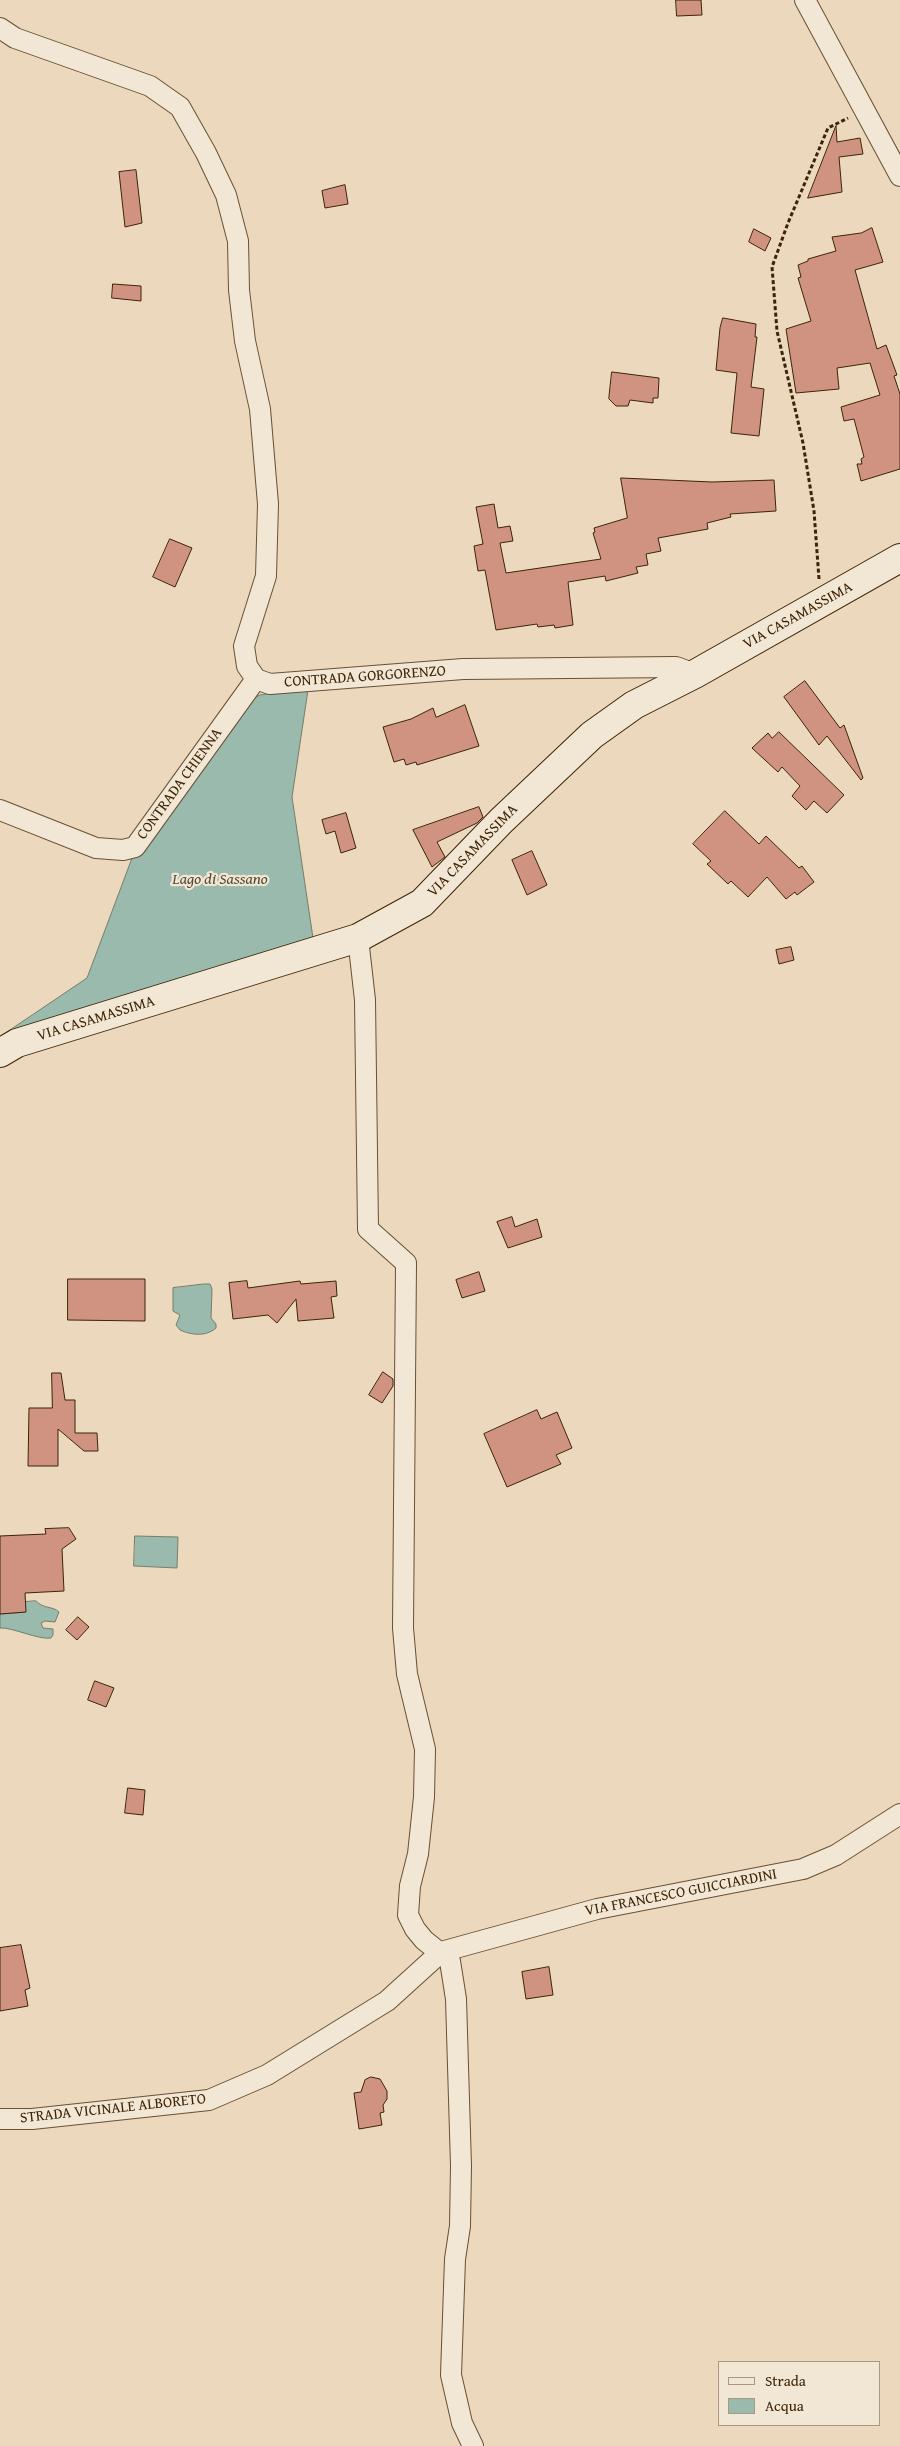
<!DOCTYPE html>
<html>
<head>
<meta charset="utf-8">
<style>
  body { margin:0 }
  #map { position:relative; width:900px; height:2446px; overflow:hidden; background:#ebd8bd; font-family:"Gentium Book Plus",serif }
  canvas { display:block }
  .legend { position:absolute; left:718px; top:2361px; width:162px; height:65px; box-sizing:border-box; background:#f2e6d4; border:1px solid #aa9882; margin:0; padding:6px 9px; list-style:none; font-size:15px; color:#3d2406 }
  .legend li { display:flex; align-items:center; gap:10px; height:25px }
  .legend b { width:25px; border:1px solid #aa9882 }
</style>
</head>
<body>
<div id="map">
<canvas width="900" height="2446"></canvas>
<ul class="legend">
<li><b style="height:6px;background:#f2e6d4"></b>Strada</li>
<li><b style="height:14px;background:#99baac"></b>Acqua</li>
</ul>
</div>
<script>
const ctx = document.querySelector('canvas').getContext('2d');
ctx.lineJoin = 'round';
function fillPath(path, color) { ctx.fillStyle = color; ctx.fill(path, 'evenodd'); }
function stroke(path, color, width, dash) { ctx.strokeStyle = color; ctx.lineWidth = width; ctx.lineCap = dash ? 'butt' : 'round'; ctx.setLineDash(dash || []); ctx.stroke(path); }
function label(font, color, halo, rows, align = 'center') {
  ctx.font = font + ' "Gentium Book Plus",serif'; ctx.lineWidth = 4.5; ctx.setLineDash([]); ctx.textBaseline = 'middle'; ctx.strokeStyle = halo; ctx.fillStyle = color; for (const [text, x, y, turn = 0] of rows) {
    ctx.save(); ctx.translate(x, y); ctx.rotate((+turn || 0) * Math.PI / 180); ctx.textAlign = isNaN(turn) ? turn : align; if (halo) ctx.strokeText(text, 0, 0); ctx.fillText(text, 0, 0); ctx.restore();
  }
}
const water = new Path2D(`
  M 308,690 L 292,797 L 313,938 L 1,1036 L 87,978 L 132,858 L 248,701 L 260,695 Z
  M 204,1284 L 210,1284 L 212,1289 L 211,1318 L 216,1324 L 216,1328 C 206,1337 191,1335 180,1330 L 176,1325 L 180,1315 L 173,1311 L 173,1288 Z
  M 135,1536 L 178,1537 L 177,1568 L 134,1566 Z
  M 36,1601 C 43,1609 53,1606 59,1612 L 55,1622 L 45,1621 L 41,1623 L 43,1628 L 53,1629 L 53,1635 L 51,1638 C 38,1640 12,1627 0,1628 L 0,1614 L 25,1612 L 25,1602 Z`);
const building = new Path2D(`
  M 676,0 L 701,0 L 702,15 L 677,16 Z
  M 836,126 L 837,142 L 860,138 L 863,154 L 839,157 L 842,192 L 808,198 Z
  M 136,170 L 142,223 L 125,227 L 119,172 Z
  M 345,185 L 348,204 L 325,208 L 322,191 Z
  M 872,228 L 883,262 L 855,270 L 877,349 L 886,345 L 897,375 L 894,376 L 900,394 L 900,469 L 861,481 L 857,464 L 862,464 L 861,459 L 864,457 L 854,419 L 844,421 L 841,407 L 880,395 L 870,363 L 837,368 L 839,389 L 796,393 L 786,329 L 811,321 L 798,278 L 801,277 L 798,265 L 808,261 L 808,259 L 836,251 L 832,237 L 861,233 Z
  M 754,229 L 771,238 L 765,251 L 749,242 Z
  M 113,284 L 141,286 L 141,301 L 112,298 Z
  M 723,318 L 756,324 L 755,337 L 757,337 L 751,387 L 764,389 L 759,436 L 731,433 L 737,373 L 716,370 L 720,328 Z
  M 612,372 L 659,378 L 658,398 L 653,398 L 653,403 L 630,400 L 628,406 L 616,406 L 609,399 Z
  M 621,478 L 712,482 L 774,480 L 776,511 L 730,514 L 731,517 L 707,523 L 708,529 L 658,538 L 661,551 L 646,554 L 648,565 L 636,567 L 638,573 L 606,581 L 605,576 L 568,582 L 573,625 L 555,628 L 554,625 L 538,627 L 537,624 L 496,630 L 485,570 L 478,571 L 474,546 L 483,544 L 476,507 L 494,504 L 498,528 L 510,526 L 513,541 L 500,543 L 506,573 L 601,559 L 593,533 L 595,532 L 594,528 L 627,518 Z
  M 170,539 L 192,548 L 175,587 L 153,577 Z
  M 805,681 L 840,728 L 844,725 L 863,778 L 861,780 L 827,736 L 819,745 L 784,697 Z
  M 465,705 L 479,746 L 417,765 L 416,762 L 406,765 L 404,759 L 394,762 L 383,727 L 411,719 L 433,708 L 436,717 Z
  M 779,732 L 844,795 L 827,813 L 814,801 L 806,810 L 792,796 L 800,786 L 782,767 L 778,772 L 752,748 L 768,733 L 772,738 Z
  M 479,807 L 483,817 L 477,823 L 437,842 L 445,857 L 432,867 L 413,830 Z
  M 725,811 L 759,844 L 766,836 L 799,868 L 802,866 L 814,882 L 797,895 L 795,892 L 786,899 L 767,877 L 748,897 L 731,881 L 728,884 L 707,864 L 711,861 L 693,844 Z
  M 346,813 L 356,848 L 341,853 L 335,831 L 326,834 L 322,820 Z
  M 532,851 L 547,885 L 527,895 L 512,860 Z
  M 791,947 L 794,960 L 779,964 L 776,950 Z
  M 512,1217 L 515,1227 L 537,1219 L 542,1237 L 508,1248 L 497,1222 Z
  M 479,1272 L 485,1291 L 462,1298 L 456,1280 Z
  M 68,1279 L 145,1279 L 145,1321 L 68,1320 Z
  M 247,1281 L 248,1288 L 300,1281 L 301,1284 L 336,1281 L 337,1296 L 331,1297 L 334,1318 L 298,1321 L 296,1299 L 277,1323 L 268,1315 L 233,1319 L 229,1283 Z
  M 383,1372 L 393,1379 L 393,1386 L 382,1403 L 369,1395 Z
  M 52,1373 L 61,1373 L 65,1400 L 75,1400 L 75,1433 L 97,1433 L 98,1451 L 84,1451 L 58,1429 L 58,1466 L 28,1466 L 29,1408 L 52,1408 Z
  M 537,1410 L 541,1419 L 557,1412 L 572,1448 L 556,1455 L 561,1464 L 507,1487 L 484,1434 Z
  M 69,1528 L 76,1539 L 62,1549 L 64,1591 L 25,1593 L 26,1612 L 0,1614 L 0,1536 L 46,1534 L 45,1529 Z
  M 78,1617 L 89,1627 L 77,1640 L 66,1630 Z
  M 95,1681 L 114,1688 L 106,1707 L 88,1700 Z
  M 128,1788 L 145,1790 L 143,1815 L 125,1813 Z
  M 21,1945 L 30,1988 L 25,1990 L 28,2006 L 0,2011 L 0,1948 Z
  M 549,1967 L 553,1995 L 526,1999 L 522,1972 Z
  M 371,2077 L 380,2079 L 387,2091 L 387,2099 L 383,2105 L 384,2112 L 380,2113 L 382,2125 L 359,2129 L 354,2093 L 361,2092 L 365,2080 Z`);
const path = new Path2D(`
  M 819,579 L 814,511 L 803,443 L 777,331 L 772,267 L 788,223 L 828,128 L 848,118`);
const street = new Path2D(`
  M 805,0 L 900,176
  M 0,28 L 15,38 L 150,86 L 180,107 L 206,153 L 226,195 L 238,241 L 239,290 L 245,341 L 260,409 L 268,504 L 266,576 L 244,646 L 247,666 L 256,679 L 270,684 L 463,669 L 676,667 L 695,674
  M 0,810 L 96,848 L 123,850 L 135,847 L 256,679
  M 358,938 L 365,1000 L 368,1229 L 406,1263 L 403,1628 L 407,1674 L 425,1749 L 424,1797 L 418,1854 L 410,1886 L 408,1915 L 415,1929 L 424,1940 L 450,1961 L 456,1999 L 461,2166 L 460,2226 L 455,2259 L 451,2375 L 462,2423 L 473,2446
  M 0,2119 L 32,2119 L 209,2100 L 267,2075 L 387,2001 L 441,1952 L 597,1909 L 803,1869 L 836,1855 L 900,1814`);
const secondary = new Path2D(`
  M 0,1053 L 17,1043 L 358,938 L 422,903 L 501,821 L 592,735 L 634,705 L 695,674 L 900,558`);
const streetNames = [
  ["VIA CASAMASSIMA",798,616,-29],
  ["CONTRADA GORGORENZO",365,677,-4],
  ["CONTRADA CHIENNA",180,784,-54],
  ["VIA CASAMASSIMA",473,851,-46],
  ["VIA CASAMASSIMA",96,1019,-17],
  ["VIA FRANCESCO GUICCIARDINI",681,1893,-11],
  ["STRADA VICINALE ALBORETO",113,2109,-6]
];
const waterNames = [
  ["Lago di Sassano",220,880]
];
fillPath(water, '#99baac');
stroke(water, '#747e6a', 1);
fillPath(building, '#d19381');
stroke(building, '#3d2406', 1);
stroke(street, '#685134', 22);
stroke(secondary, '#3d2406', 30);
stroke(path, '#3d2406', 3, [4, 2.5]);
stroke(street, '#f2e6d4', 20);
stroke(secondary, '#f2e6d4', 28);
label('15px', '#3d2406', '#f2e6d4', streetNames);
label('italic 16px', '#544a30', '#f2e6d4', waterNames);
</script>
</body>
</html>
